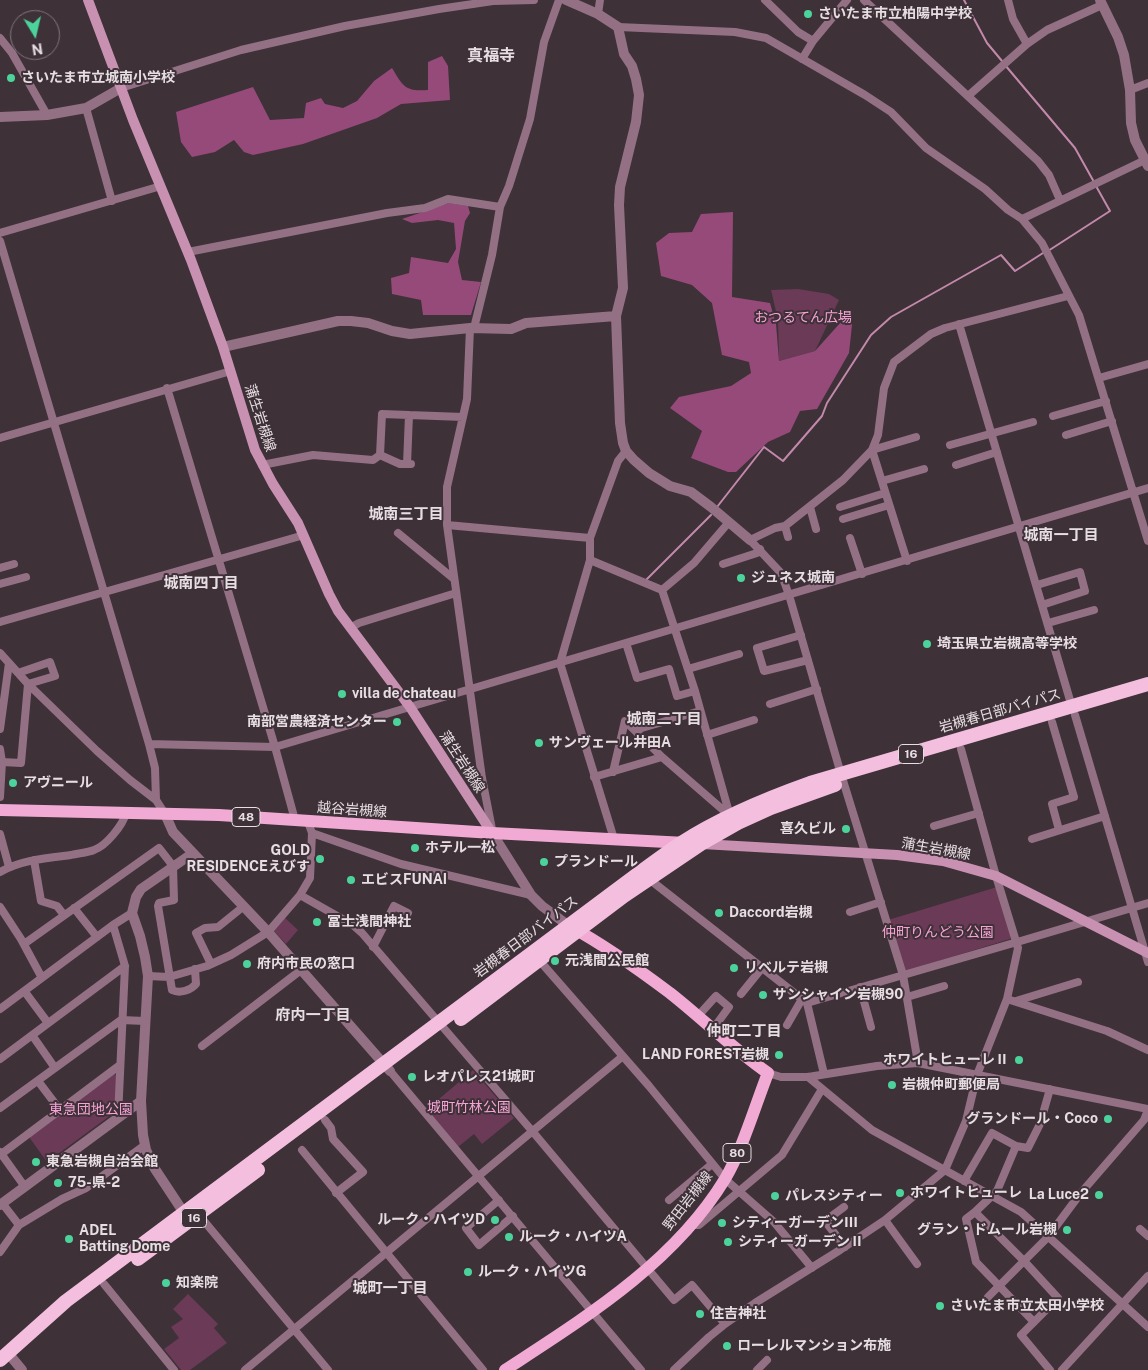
<!DOCTYPE html>
<html>
<head>
<meta charset="utf-8">
<style>
  body { margin:0 }
  #map { position:relative; width:1148px; height:1370px; overflow:hidden; background:#3e3138; font-family:"Public Sans",sans-serif }
  canvas { display:block }
  .north { position:absolute; left:10px; top:10px; width:50px; height:50px; box-sizing:border-box; background:#3e3138; border:1px solid #82767c; border-radius:50%; rotate:171deg; font-size:14px; font-weight:700; line-height:20px; text-align:center; color:#e7dee3 }
  .north::after { content:''; display:block; margin:auto; width:18px; height:22px; background:#4cd39b; clip-path:polygon(50% 0,100% 100%,50% 72%,0 100%) }
</style>
</head>
<body>
<div id="map">
<canvas width="1148" height="1370"></canvas>
<div class="north">N</div>
</div>
<script>
const ctx = document.querySelector('canvas').getContext('2d');
ctx.lineJoin = 'round';
function fillPath(path, color) { ctx.fillStyle = color; ctx.fill(path, 'evenodd'); }
function stroke(path, color, width, dash) { ctx.strokeStyle = color; ctx.lineWidth = width; ctx.lineCap = dash ? 'butt' : 'round'; ctx.setLineDash(dash || []); ctx.stroke(path); }
function label(font, color, halo, rows, align = 'center') {
  ctx.font = font + ' "Public Sans","Noto Sans JP",sans-serif'; ctx.lineWidth = 4; ctx.setLineDash([]); ctx.textBaseline = 'middle'; ctx.strokeStyle = halo; ctx.fillStyle = color; for (const [text, x, y, turn = 0] of rows) {
    ctx.save(); ctx.translate(x, y); ctx.rotate((+turn || 0) * Math.PI / 180); ctx.textAlign = isNaN(turn) ? turn : align; if (halo) ctx.strokeText(text, 0, 0); ctx.fillText(text, 0, 0); ctx.restore();
  }
}
const green = new Path2D(`
  M 798,289 L 829,294 L 839,300 L 815,351 L 779,361 L 778,320 L 771,290 Z
  M 997,887 L 1012,936 L 1010,939 L 906,971 L 903,970 L 888,920 Z
  M 284,917 L 298,930 L 286,944 L 273,930 Z
  M 473,1070 L 514,1118 L 482,1144 L 474,1134 L 458,1147 L 426,1110 Z
  M 114,1074 L 117,1075 L 115,1109 L 111,1115 L 47,1162 L 29,1137 Z
  M 188,1294 L 218,1324 L 214,1328 L 227,1343 L 190,1370 L 181,1370 L 164,1349 L 179,1338 L 171,1327 L 183,1319 L 173,1309 Z`);
const forest = new Path2D(`
  M 442,56 L 448,66 L 450,100 L 401,104 L 377,118 L 303,144 L 253,155 L 244,152 L 234,140 L 215,152 L 192,157 L 181,142 L 176,112 L 253,87 L 270,120 L 304,118 L 306,103 L 321,98 L 325,104 L 343,108 L 357,101 L 374,81 L 392,68 C 403,86 405,92 428,90 L 428,62 Z
  M 449,203 L 468,206 L 470,213 L 465,221 L 458,262 L 462,280 L 481,282 L 471,315 L 423,315 L 421,300 L 392,294 L 391,278 L 409,273 L 411,257 L 448,263 L 456,249 L 454,223 L 438,220 L 412,223 L 402,219 Z
  M 733,212 L 732,297 L 770,303 L 776,324 L 779,361 L 815,351 L 849,313 L 852,325 L 849,353 L 817,409 L 800,411 L 790,432 L 768,442 L 736,472 L 728,472 L 691,458 L 702,431 L 670,408 L 679,397 L 731,386 L 751,373 L 749,362 L 722,355 L 712,303 L 692,285 L 661,276 L 656,243 L 669,233 L 692,232 L 701,214 Z`);
const stream = new Path2D(`
  M 964,0 L 987,43 L 1002,61
  M 1005,65 L 1075,148 L 1094,182
  M 1048,251 L 1110,211 L 1096,186
  M 717,507 L 764,447 L 783,461 L 822,416 L 827,403 L 871,335 L 891,317 L 1001,255 L 1015,271 L 1043,253
  M 646,580 L 711,515`);
const minor = new Path2D(`
  M 765,0 L 798,32 L 813,41
  M 864,0 L 1038,161 L 1049,175 L 1060,200
  M 1008,0 L 1013,19 L 1027,44
  M 598,14 L 600,0
  M 618,27 L 735,32 L 766,38 L 865,95 L 891,112 L 926,148 L 985,189 L 1008,210 L 1022,219 L 1042,243 L 1079,315 L 1148,541
  M 0,38 L 12,53 L 47,115
  M 802,59 L 813,41 L 847,0
  M 121,88 L 241,50 L 345,26 L 439,9 L 493,1 L 534,0
  M 1130,90 L 1148,83
  M 968,96 L 1027,44 L 1047,30 L 1102,5
  M 86,108 L 112,201
  M 1022,219 L 1145,160
  M 0,233 L 161,186
  M 0,241 L 149,744 L 155,768 L 156,800
  M 188,252 L 387,213 L 425,208 L 448,199 L 500,207
  M 959,324 L 1072,707
  M 470,328 L 467,399 L 447,487 L 447,525 L 482,778 L 492,829
  M 474,328 L 492,255 L 500,207 L 509,186 L 530,119 L 544,42 L 559,0
  M 1099,378 L 1148,364
  M 167,388 L 275,747 L 295,820
  M 1053,416 L 1106,401
  M 1066,435 L 1112,421
  M 0,438 L 231,371
  M 950,445 L 1033,422
  M 872,450 L 907,561
  M 872,450 L 916,437
  M 380,455 L 400,464 L 411,464
  M 407,464 L 409,415
  M 262,465 L 313,455 L 373,460 L 380,455 L 382,414 L 463,417
  M 956,465 L 997,452
  M 882,481 L 924,469
  M 810,507 L 816,529
  M 840,507 L 885,493
  M 843,519 L 889,505
  M 447,525 L 590,538
  M 785,526 L 788,537
  M 398,533 L 454,579
  M 850,538 L 862,574
  M 590,560 L 662,590 L 695,691 L 730,816
  M 723,564 L 757,553 L 760,549
  M 0,568 L 14,564
  M 0,584 L 26,577
  M 1037,585 L 1080,572 L 1085,591 L 1042,605
  M 662,590 L 694,563 L 729,522
  M 0,622 L 304,535
  M 1048,623 L 1094,610
  M 350,628 L 359,623 L 456,593
  M 801,635 L 757,648 L 764,671 L 808,660
  M 626,643 L 637,678 L 669,669 L 677,696 L 695,691
  M 0,653 L 28,684 L 97,751 L 130,780 L 156,800 L 165,814
  M 688,669 L 739,654
  M 770,704 L 817,689
  M 1075,715 L 1148,962
  M 1052,722 L 1074,797 L 1052,804 L 1059,830
  M 0,729 L 9,663
  M 635,730 L 700,711
  M 707,735 L 754,720
  M 149,744 L 275,747 L 1148,488
  M 0,749 L 2,762 L 0,797
  M 2,762 L 21,763 L 28,684 L 55,676 L 50,662 L 18,673
  M 613,772 L 625,721 L 662,757
  M 594,777 L 662,757 L 730,816
  M 934,826 L 979,813
  M 312,833 L 401,864 L 531,895
  M 0,834 L 9,867
  M 614,839 L 560,663 L 590,560 L 590,538 L 618,461 L 626,451
  M 1032,839 L 1105,816
  M 34,860 L 41,901 L 57,906 L 64,915
  M 0,872 C 21,860 47,858 71,855 C 78,853 87,853 94,850 C 106,846 123,825 126,813
  M 649,879 L 807,1003 L 824,1074
  M 300,895 L 353,925 L 362,933 L 533,1132 L 674,1300 L 692,1285 L 725,1324
  M 0,907 L 21,939 L 42,978
  M 74,908 L 97,937
  M 850,912 L 881,902
  M 113,925 L 125,966 L 118,1117
  M 24,944 L 159,848 L 173,866 L 174,900 L 159,903 L 158,906 L 172,990 C 180,994 191,990 196,984 L 195,969
  M 373,947 L 394,906 L 408,913
  M 539,960 L 649,1086 L 725,1179 L 774,1222 L 812,1268
  M 211,964 L 196,933 L 205,928 L 218,927 L 244,906
  M 148,976 L 169,977 L 207,966 L 231,955 L 268,932 L 300,895 L 310,878 L 312,833 L 308,822
  M 860,987 L 871,1027
  M 25,992 L 48,1023
  M 741,994 L 762,968
  M 907,997 L 944,986
  M 1007,999 L 1107,1031 L 1148,1050
  M 1016,1001 L 1078,982
  M 807,1003 L 1024,940 L 1148,903
  M 0,1009 L 113,925 L 132,913
  M 698,1016 L 716,996 L 729,1007 L 713,1029
  M 787,1025 L 802,999
  M 32,1035 L 55,1068
  M 202,1046 L 301,970
  M 0,1059 L 125,966
  M 918,1063 L 903,975 L 841,774 L 789,595 L 781,573 L 750,540 L 775,528 L 785,526 L 843,480 L 872,450 L 878,435 L 884,388 L 894,362 L 931,334 L 945,328 L 1068,296
  M 390,1071 L 641,1370
  M 768,1073 L 781,1077 L 808,1077 L 877,1066 L 918,1063 L 1148,1109
  M 808,1077 L 872,1130 L 1021,1212 L 1148,1327
  M 38,1081 L 60,1110
  M 0,1108 L 121,1020 L 145,1021
  M 325,1120 L 331,1128 L 333,1139 L 363,1172 L 336,1193
  M 302,1150 L 483,1370
  M 0,1152 L 25,1187
  M 0,1155 L 120,1065
  M 964,1181 L 992,1133 L 1016,1146 L 1028,1148 L 1040,1124 L 1050,1089
  M 499,1200 L 466,1228 L 479,1245 L 513,1216
  M 669,1200 L 712,1164
  M 2,1203 L 19,1225
  M 844,1207 L 825,1221 L 845,1247
  M 975,1212 L 997,1191 L 1016,1146
  M 199,1215 L 328,1370
  M 885,1220 L 917,1264
  M 692,1225 L 699,1225 L 782,1155 L 822,1089
  M 1140,1229 L 1148,1236
  M 0,1252 L 19,1225 L 62,1199 L 86,1188 L 145,1145
  M 104,1284 L 174,1370
  M 988,1297 L 1048,1237 L 1080,1194 L 1144,1120 L 1148,1110
  M 1034,1322 L 976,1262 L 966,1219 L 975,1212 L 1024,1261 L 1058,1298 L 1021,1335 L 1050,1370
  M 245,1370 L 623,1056
  M 674,1370 L 709,1337 L 725,1324 L 755,1303 L 840,1250 L 885,1220 L 945,1170 L 966,1121 L 977,1075 L 1007,999 L 1018,948 L 996,876 L 961,749
  M 757,1370 L 767,1360
  M 1062,1370 L 1148,1276`);
const tertiary = new Path2D(`
  M 566,0 L 598,14 L 618,27 L 624,54 L 632,66 L 636,79 L 639,95 L 636,122 L 620,187 L 619,205 L 623,288 L 616,316 L 620,423 L 623,443 L 626,451 L 634,460 L 649,473 L 670,486 L 691,492 L 711,507 L 750,540
  M 1100,0 L 1118,37 L 1124,55 L 1130,90 L 1131,123 L 1135,140 L 1148,166
  M 0,117 L 47,115 L 86,108 L 121,88
  M 223,347 L 338,321 L 351,321 L 368,323 L 392,331 L 410,334 L 470,328 L 511,329 L 526,323 L 616,316
  M 165,814 L 173,832 L 268,932 L 390,1071
  M 492,833 L 531,895 L 542,906 L 569,926
  M 0,1205 L 141,1101
  M 184,1213 L 155,1169 L 146,1150 L 143,1135 L 141,1101 L 148,976 L 145,957 L 140,936 L 132,913 L 136,897 L 141,889 L 193,853
  M 8,1353 L 22,1370`);
const secondary = new Path2D(`
  M 88,0 L 133,120 L 191,260 L 223,347 L 255,450 L 273,484 L 298,523 L 329,594 L 338,611 L 410,707 L 492,833
  M 702,844 L 897,855 L 943,861 L 996,876 L 1148,953`);
const primary = new Path2D(`
  M 0,810 L 219,815 L 492,833 L 686,843
  M 505,1370 C 586,1317 674,1263 725,1179 C 743,1148 755,1106 768,1073 C 733,1049 703,1019 670,993 C 638,969 606,946 571,927`);
const trunk = new Path2D(`
  M 461,1019 L 624,896 L 701,844 L 738,823 L 771,808 L 835,785
  M 138,1259 L 258,1170
  M 0,1360 L 66,1301 L 612,893 C 635,876 657,859 681,843 C 721,817 765,799 810,783 L 1148,684`);
const markers = [
  [808,14,5,"#4cd39b"],
  [11,78,5,"#4cd39b"],
  [741,578,5,"#4cd39b"],
  [927,644,5,"#4cd39b"],
  [342,694,5,"#4cd39b"],
  [397,722,5,"#4cd39b"],
  [539,743,5,"#4cd39b"],
  [13,783,5,"#4cd39b"],
  [846,829,5,"#4cd39b"],
  [415,848,5,"#4cd39b"],
  [320,859,5,"#4cd39b"],
  [544,862,5,"#4cd39b"],
  [351,880,5,"#4cd39b"],
  [719,913,5,"#4cd39b"],
  [317,922,5,"#4cd39b"],
  [555,961,5,"#4cd39b"],
  [247,964,5,"#4cd39b"],
  [734,968,5,"#4cd39b"],
  [763,995,5,"#4cd39b"],
  [779,1055,5,"#4cd39b"],
  [1019,1060,5,"#4cd39b"],
  [412,1077,5,"#4cd39b"],
  [892,1085,5,"#4cd39b"],
  [1108,1119,5,"#4cd39b"],
  [36,1162,5,"#4cd39b"],
  [58,1183,5,"#4cd39b"],
  [900,1193,5,"#4cd39b"],
  [1099,1195,5,"#4cd39b"],
  [775,1196,5,"#4cd39b"],
  [495,1220,5,"#4cd39b"],
  [722,1223,5,"#4cd39b"],
  [1067,1230,5,"#4cd39b"],
  [509,1237,5,"#4cd39b"],
  [69,1239,5,"#4cd39b"],
  [728,1242,5,"#4cd39b"],
  [468,1272,5,"#4cd39b"],
  [166,1283,5,"#4cd39b"],
  [940,1306,5,"#4cd39b"],
  [700,1314,5,"#4cd39b"],
  [727,1346,5,"#4cd39b"]
];
const shields = [
  [911,754,25],
  [246,817,28],
  [737,1153,28],
  [194,1218,25]
];
const shieldNames = [
  ["16",911,754],
  ["48",246,817],
  ["80",737,1153],
  ["16",194,1218]
];
const poiNames = [
  ["さいたま市立柏陽中学校",818,14],
  ["さいたま市立城南小学校",21,78],
  ["ジュネス城南",751,578],
  ["埼玉県立岩槻高等学校",937,644],
  ["villa de chateau",352,694],
  ["南部営農経済センター",387,722,"right"],
  ["サンヴェール井田A",549,743],
  ["アヴニール",23,783],
  ["喜久ビル",836,829,"right"],
  ["ホテル一松",425,848],
  ["GOLD",310,851,"right"],
  ["RESIDENCEえびす",310,867,"right"],
  ["プランドール",554,862],
  ["エビスFUNAI",361,880],
  ["Daccord岩槻",729,913],
  ["冨士浅間神社",327,922],
  ["元浅間公民館",565,961],
  ["府内市民の窓口",257,964],
  ["リベルテ岩槻",744,968],
  ["サンシャイン岩槻90",773,995],
  ["LAND FOREST岩槻",769,1055,"right"],
  ["ホワイトヒューレⅡ",1009,1060,"right"],
  ["レオパレス21城町",422,1077],
  ["岩槻仲町郵便局",902,1085],
  ["グランドール・Coco",1098,1119,"right"],
  ["東急岩槻自治会館",46,1162],
  ["75-県-2",68,1183],
  ["ホワイトヒューレ",910,1193],
  ["La Luce2",1089,1195,"right"],
  ["パレスシティー",785,1196],
  ["ルーク・ハイツD",485,1220,"right"],
  ["シティーガーデンⅢ",732,1223],
  ["グラン・ドムール岩槻",1057,1230,"right"],
  ["ADEL",79,1231],
  ["Batting Dome",79,1247],
  ["ルーク・ハイツA",519,1237],
  ["シティーガーデンⅡ",738,1242],
  ["ルーク・ハイツG",478,1272],
  ["知楽院",176,1283],
  ["さいたま市立太田小学校",950,1306],
  ["住吉神社",710,1314],
  ["ローレルマンション布施",737,1346]
];
const parkNames = [
  ["おつるてん広場",803,318],
  ["仲町りんどう公園",938,933],
  ["城町竹林公園",469,1108],
  ["東急団地公園",91,1110]
];
const streetNames = [
  ["蒲生岩槻線",260,418,72],
  ["岩槻春日部バイパス",1000,711,-16],
  ["蒲生岩槻線",462,762,57],
  ["越谷岩槻線",352,810,4],
  ["蒲生岩槻線",936,849,10],
  ["岩槻春日部バイパス",526,937,-37],
  ["野田岩槻線",688,1201,-52]
];
const neighbourhoodNames = [
  ["城南三丁目",406,514],
  ["城南一丁目",1061,535],
  ["城南四丁目",201,583],
  ["城南二丁目",664,719],
  ["府内一丁目",313,1015],
  ["仲町二丁目",744,1031],
  ["城町一丁目",390,1288]
];
const quarterNames = [
  ["真福寺",491,56]
];
fillPath(green, '#6a3a57');
fillPath(forest, '#964a7a');
stroke(stream, '#c389ac', 2);
stroke(minor, '#947085', 8);
stroke(tertiary, '#947085', 10);
stroke(secondary, '#c891b2', 10);
stroke(primary, '#f1aad4', 12);
stroke(trunk, '#f4bede', 14);
for (const [x, y, r, color] of markers) { const dot = new Path2D(); dot.arc(x, y, r, 0, 2 * Math.PI); ctx.fillStyle = color; ctx.fill(dot); stroke(dot, '#3e3138', 2); }
for (const [x, y, w] of shields) { const box = new Path2D(); box.roundRect(x - w / 2, y - 9.5, w, 19, 4); ctx.fillStyle = '#3e3138'; ctx.fill(box); stroke(box, '#e7dee3', 1); }
label('bold 12px', '#e7dee3', null, shieldNames);
label('bold 14px', '#e7dee3', '#3e3138', poiNames, 'left');
label('14px', '#f8a3d6', '#3e3138', parkNames);
label('14px', '#e7dee3', '#3e3138', streetNames);
label('bold 15px', '#e7dee3', '#3e3138', neighbourhoodNames);
label('bold 16px', '#e7dee3', '#3e3138', quarterNames);
</script>
</body>
</html>
